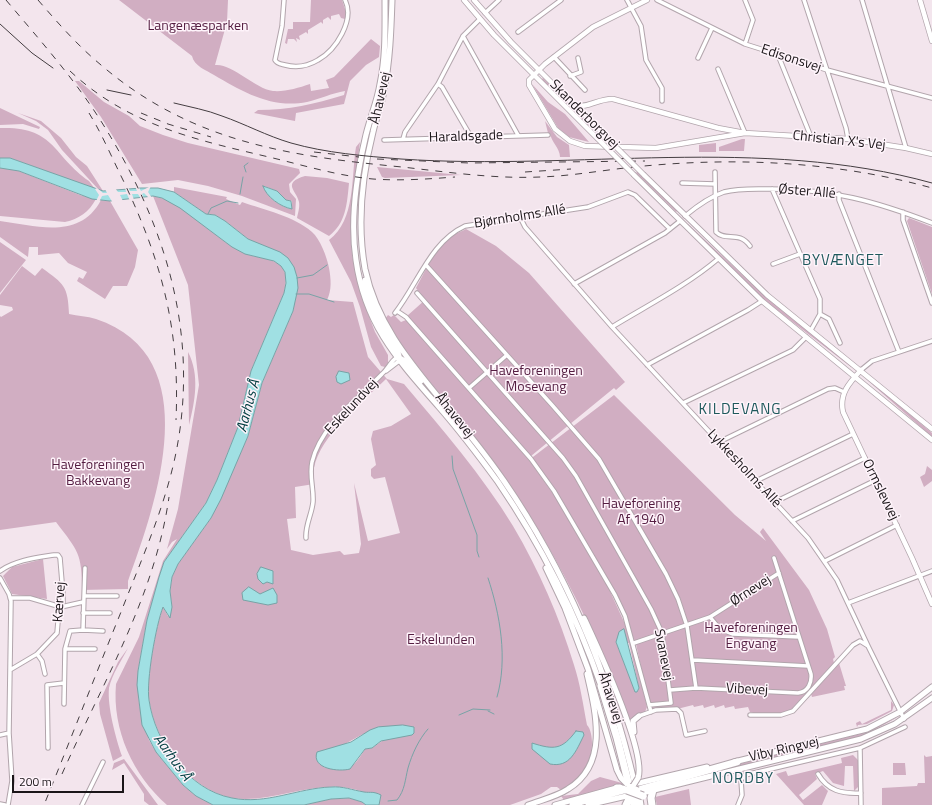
<!DOCTYPE html>
<html>
<head>
<meta charset="utf-8">
<style>
  body { margin:0 }
  #map { position:relative; width:932px; height:805px; overflow:hidden; background:#f3e5ed; font-family:"Titillium Web",sans-serif }
  canvas { display:block }
  .scale { position:absolute; left:12px; top:775px; width:112px; height:18px; box-sizing:border-box; border:2px solid #1a1518; border-top:0; padding-left:5px; font-size:12px; line-height:14px; white-space:nowrap; color:#1a1518; -webkit-text-stroke:3px #fef3fa; paint-order:stroke }
</style>
</head>
<body>
<div id="map">
<canvas width="932" height="805"></canvas>
<div class="scale">200 m</div>
</div>
<script>
const ctx = document.querySelector('canvas').getContext('2d');
ctx.lineJoin = 'round';
function fillPath(path, color) { ctx.fillStyle = color; ctx.fill(path, 'evenodd'); }
function stroke(path, color, width, dash) { ctx.strokeStyle = color; ctx.lineWidth = width; ctx.lineCap = dash ? 'butt' : 'round'; ctx.setLineDash(dash || []); ctx.stroke(path); }
function label(font, color, halo, rows, align = 'center') {
  ctx.font = font + ' "Titillium Web",sans-serif'; ctx.lineWidth = 3; ctx.setLineDash([]); ctx.textBaseline = 'middle'; ctx.strokeStyle = halo; ctx.fillStyle = color; for (const [text, x, y, turn = 0] of rows) {
    ctx.save(); ctx.translate(x, y); ctx.rotate((+turn || 0) * Math.PI / 180); ctx.textAlign = isNaN(turn) ? turn : align; if (halo) ctx.strokeText(text, 0, 0); ctx.fillText(text, 0, 0); ctx.restore();
  }
}
const green = new Path2D(`
  M 119,0 L 228,0 L 227,22 L 215,65 C 232,63 254,88 273,91 C 285,92 298,88 310,84 L 311,91 L 329,88 L 326,80 L 334,77 L 371,39 L 380,46 L 379,57 L 366,65 L 350,81 L 344,104 L 296,113 L 295,121 L 254,113 L 258,110 C 289,110 314,104 344,95 L 345,91 C 332,93 320,99 307,102 C 272,109 243,92 214,75 C 206,70 194,66 192,56 Z
  M 311,0 L 342,0 L 346,12 L 345,19 L 341,18 L 339,14 L 331,16 L 331,20 L 328,17 L 323,20 L 323,24 L 321,22 L 308,30 L 308,34 L 306,32 L 299,36 L 300,40 L 296,38 L 297,42 L 294,39 L 288,39 L 287,44 L 285,43 L 288,29 L 293,29 L 293,22 L 310,22 Z
  M 543,78 L 604,138 L 604,140 L 602,140 L 544,83 L 542,79 Z
  M 75,81 L 79,81 L 104,102 L 129,116 L 140,126 L 163,135 L 188,143 L 299,169 L 300,173 L 289,184 L 290,192 L 296,199 L 295,216 L 242,196 L 208,186 L 178,180 L 142,184 L 101,117 ZM 264,186 L 277,191 L 286,200 L 292,201 L 292,209 C 280,207 267,197 264,186 Z
  M 532,84 L 548,102 L 565,114 L 589,142 L 569,137 L 558,128 Z
  M 0,108 L 40,127 L 39,129 L 23,124 L 0,125 Z
  M 18,113 L 41,121 L 61,138 L 76,157 L 87,166 L 103,191 L 99,190 L 62,150 L 48,130 L 36,121 Z
  M 545,121 L 557,137 L 569,145 L 570,157 L 560,157 C 560,148 551,142 550,133 L 548,133 Z
  M 0,128 C 55,126 52,155 89,181 L 95,189 L 10,158 L 0,158 Z
  M 742,139 L 745,139 L 744,151 L 719,151 L 719,147 Z
  M 360,142 L 351,212 L 352,255 L 362,298 L 375,332 L 388,355 L 388,363 L 385,367 L 381,366 L 371,347 L 360,307 L 351,282 L 329,240 C 356,220 351,177 356,147 Z
  M 716,143 L 716,152 L 699,152 L 699,145 Z
  M 377,167 L 461,175 L 385,178 L 382,177 Z
  M 0,168 L 9,168 L 19,171 L 80,195 L 96,199 C 89,212 79,219 65,222 L 0,216 Z
  M 638,171 L 677,211 L 676,212 L 636,173 Z
  M 305,176 L 327,178 L 349,183 C 347,204 346,223 329,236 L 297,218 C 298,213 300,207 299,202 C 297,191 281,183 305,176 Z
  M 174,187 L 227,197 L 226,199 L 240,205 L 242,202 C 264,210 294,216 312,232 C 320,239 327,257 329,268 C 331,279 332,290 327,300 L 353,302 L 368,357 L 387,379 L 404,384 C 442,429 482,475 513,526 C 539,570 559,616 574,665 C 580,683 583,704 587,725 C 591,729 592,738 592,743 C 592,766 580,780 561,790 L 557,787 L 551,787 L 541,794 L 510,805 L 379,805 L 379,801 C 332,767 282,805 232,798 C 188,789 155,742 149,699 C 146,680 156,625 163,607 L 168,616 L 172,607 L 170,591 L 172,577 L 178,564 L 211,518 L 248,436 L 262,383 L 293,311 L 297,277 L 257,244 L 248,239 L 225,221 L 215,215 L 206,214 L 174,192 ZM 386,379 L 411,414 L 391,426 L 373,431 L 371,439 L 376,465 L 371,469 L 371,476 L 374,479 L 385,477 L 400,533 L 368,541 L 354,483 L 361,544 L 359,553 L 344,555 L 340,551 L 313,555 L 291,550 L 287,519 L 296,518 L 295,487 L 314,484 C 314,479 313,473 314,468 C 320,436 362,402 386,379 ZM 363,734 L 382,741 L 372,748 L 365,749 C 353,769 348,773 324,767 L 343,745 Z
  M 153,196 C 189,202 212,239 244,253 C 255,258 272,257 281,266 C 288,273 286,284 284,293 L 251,371 L 238,427 L 217,480 L 206,503 L 164,562 L 147,620 L 138,671 L 139,704 L 149,740 L 156,752 L 183,785 L 196,796 L 213,805 L 167,805 C 133,775 112,730 116,684 L 139,637 L 163,561 L 177,539 L 172,542 L 167,549 L 178,509 L 199,385 L 188,285 Z
  M 101,200 L 110,201 L 138,250 L 135,267 L 127,286 L 113,286 L 105,299 L 77,281 L 79,277 L 83,279 L 87,272 L 68,263 L 59,253 L 38,255 L 38,247 L 29,247 L 28,257 L 0,237 L 0,221 C 37,226 80,240 101,200 Z
  M 909,218 L 932,227 L 932,294 L 907,221 Z
  M 688,224 L 766,297 L 852,366 L 851,367 L 764,300 L 687,225 Z
  M 466,229 L 496,246 L 529,273 L 625,382 L 616,390 L 614,388 L 531,456 L 407,316 L 425,300 L 416,288 C 426,270 436,245 455,234 C 459,232 463,231 466,229 Z
  M 0,242 L 26,260 L 0,293 Z
  M 22,266 L 35,276 L 42,268 C 64,284 68,286 69,314 C 78,316 87,316 96,319 C 208,356 157,502 128,581 L 128,589 L 82,590 C 82,553 78,551 56,522 L 0,530 L 0,316 L 1,317 L 13,310 L 12,307 L 0,305 L 0,295 Z
  M 388,315 L 391,317 L 394,315 L 401,322 L 406,320 L 529,460 L 614,395 L 735,515 L 766,541 L 760,532 L 763,528 L 809,590 L 827,629 L 835,657 L 833,659 L 834,663 L 790,711 C 779,714 761,716 750,712 L 748,707 L 735,709 L 734,706 L 725,708 L 724,705 L 715,708 L 714,705 L 704,708 L 703,705 L 694,707 L 693,705 L 681,708 L 655,709 L 653,710 L 650,707 L 636,644 L 613,594 L 559,500 L 542,474 L 532,464 L 561,505 L 609,589 L 630,635 L 628,636 L 634,651 L 647,707 L 645,712 L 633,718 L 630,722 C 622,697 611,674 600,650 C 570,582 535,518 491,458 C 457,411 415,370 385,319 ZM 616,642 L 629,643 L 639,688 L 637,692 L 635,691 Z
  M 188,352 C 200,375 195,401 189,425 Z
  M 866,379 L 893,400 L 932,433 L 932,437 Z
  M 927,466 L 932,470 L 932,481 L 924,487 L 920,477 L 925,474 Z
  M 43,559 L 47,599 L 12,594 L 3,576 L 12,567 Z
  M 128,648 C 122,660 112,674 109,688 C 107,706 116,739 122,756 L 113,761 L 100,714 L 99,703 L 118,662 Z
  M 839,663 L 846,686 L 844,686 L 845,690 L 812,697 L 811,694 Z
  M 891,701 L 894,705 L 892,711 L 867,724 L 858,725 L 857,727 L 856,723 L 860,721 L 862,724 L 891,710 Z
  M 898,717 L 865,735 L 850,740 L 683,780 L 743,763 L 860,734 Z
  M 853,755 L 858,760 L 858,787 L 854,791 L 853,766 L 845,766 L 844,786 L 833,783 L 823,771 L 815,774 L 817,779 L 799,795 L 803,800 L 822,785 L 828,791 L 822,805 L 804,805 L 776,774 L 786,771 L 788,776 L 842,763 L 841,758 Z
  M 924,755 L 926,757 L 932,756 L 932,805 L 882,805 L 882,788 L 917,786 L 918,783 L 925,783 Z
  M 124,759 L 158,805 L 149,805 L 144,801 L 144,794 L 124,763 L 112,770 L 114,763 Z
  M 893,763 L 905,763 L 906,775 L 893,775 Z
  M 600,777 L 622,783 L 623,785 L 564,800 L 561,796 L 578,794 L 591,781 Z
  M 689,789 L 691,805 L 657,805 L 655,797 Z
  M 349,798 L 362,802 L 366,805 L 304,805 L 331,799 Z`);
const water = new Path2D(`
  M 0,158 L 10,158 L 103,191 L 141,188 L 158,188 L 174,192 L 206,214 L 215,215 L 225,221 L 248,239 L 280,252 L 288,258 L 294,267 L 297,277 L 298,288 L 293,311 L 262,383 L 248,436 L 221,499 L 211,518 L 178,564 L 172,577 L 170,591 L 172,607 L 170,618 L 163,607 C 156,625 146,681 149,700 C 155,742 188,790 232,798 C 266,805 298,788 331,787 C 343,786 352,790 364,792 C 371,793 373,791 381,795 L 379,805 L 366,805 L 362,802 L 349,798 L 331,799 L 304,805 L 213,805 L 196,796 L 183,785 L 156,752 L 142,725 L 137,685 L 138,671 L 147,620 L 159,577 L 164,562 L 206,503 L 217,480 L 238,427 L 251,371 L 284,293 L 286,283 L 285,272 L 281,266 L 274,261 L 245,254 L 232,247 L 180,208 L 162,198 L 153,196 L 110,201 L 92,199 L 19,171 L 0,168 Z
  M 263,186 L 277,191 L 286,200 L 291,201 L 292,209 C 281,207 266,197 263,186 Z
  M 339,371 L 349,373 L 350,380 L 341,384 L 337,382 L 336,377 Z
  M 261,567 L 273,571 L 273,584 L 267,582 L 263,584 L 258,579 L 257,574 Z
  M 249,587 L 260,594 L 273,588 L 277,595 L 277,603 L 268,605 L 243,600 L 242,593 Z
  M 624,629 L 639,688 L 637,692 L 635,692 L 616,642 L 619,632 Z
  M 403,725 L 414,727 L 414,733 L 412,735 L 381,741 L 372,748 L 365,749 L 350,769 C 339,772 311,769 317,752 L 351,742 L 370,730 L 378,727 Z
  M 576,731 L 583,732 L 584,735 C 576,751 570,768 550,764 L 532,749 L 532,743 C 554,750 562,750 576,731 Z`);
const pier = new Path2D(`
  M 135,186 L 138,186 L 141,191 L 151,186 L 148,192 L 152,198 L 149,198 L 144,193 L 142,194 L 144,199 L 141,199 L 138,194 L 132,194 L 134,200 L 130,201 L 127,194 L 120,195 L 123,201 L 113,203 L 108,195 L 102,196 L 99,202 L 96,201 L 99,195 L 95,189 L 97,188 L 103,193 L 107,193 L 105,189 L 115,188 L 118,192 L 126,192 L 125,187 L 128,187 L 130,191 L 137,191 Z`);
const stream = new Path2D(`
  M 246,172 L 244,166 L 248,163
  M 240,194 L 243,177
  M 208,214 L 211,208 L 227,201 L 238,203
  M 297,278 L 313,275 L 327,265
  M 296,294 L 309,294 L 334,302
  M 452,456 L 453,469 L 477,535 L 477,551 L 479,557
  M 488,578 C 500,614 508,659 497,697
  M 488,711 L 494,714
  M 459,715 L 473,709 L 490,710
  M 388,801 L 397,800 C 405,790 405,780 408,768 C 412,754 419,739 428,729`);
const minor = new Path2D(`
  M 284,0 L 282,26 L 275,60 C 277,64 281,64 285,65 C 296,68 308,66 318,60 C 336,50 355,20 345,0
  M 627,0 L 641,26 L 646,60 L 662,88 L 662,101
  M 657,0 L 745,44 L 827,70 L 932,98
  M 804,0 L 846,128 L 848,139
  M 862,0 L 906,148
  M 485,13 L 499,0
  M 518,32 L 561,0
  M 463,36 L 518,135
  M 745,44 L 753,20 L 745,0
  M 778,55 L 811,137
  M 554,57 L 585,90
  M 698,58 L 712,28
  M 718,69 L 745,133
  M 570,76 L 581,72 L 578,58
  M 438,84 L 442,87 L 471,137
  M 403,139 L 405,132 L 438,84 L 463,36 L 480,19
  M 384,140 L 548,135
  M 715,172 L 716,232 C 726,242 739,230 750,246
  M 682,183 L 715,184
  M 772,189 L 820,299 L 820,314 L 811,330
  M 839,194 L 839,200 L 899,352
  M 903,212 L 903,220 L 932,303
  M 685,216 C 697,206 709,197 724,192 C 739,188 755,189 770,189 C 831,189 875,201 932,223
  M 520,217 L 525,227 L 612,327 L 808,538 L 837,580 L 868,646
  M 773,264 L 800,254
  M 426,265 L 552,405 L 599,459 L 666,574 L 678,599 L 687,626 L 696,688
  M 574,284 L 665,233 L 680,221
  M 417,293 L 563,458 L 576,476 L 651,609 L 662,633 L 671,703 L 649,705
  M 397,311 L 406,317 L 531,459 L 554,491 L 615,595 L 625,616 L 651,712
  M 395,313 C 418,284 430,242 465,226 L 588,207 L 628,192 L 635,195 L 670,229
  M 820,314 L 829,319 L 840,343
  M 612,327 C 648,305 686,286 718,259
  M 647,365 L 748,310 L 762,301
  M 861,370 L 872,361 L 932,341
  M 386,371 L 399,361
  M 469,388 L 507,355
  M 683,403 L 793,350 L 806,337
  M 719,442 L 828,389 L 835,388 L 844,392
  M 756,481 L 853,434
  M 775,502 L 865,458
  M 792,521 L 876,480
  M 306,538 C 305,525 312,514 313,502 C 314,489 309,476 312,462 C 321,425 357,400 382,374 C 388,369 390,362 396,358
  M 825,561 L 897,525
  M 0,571 C 16,560 35,558 54,555 L 58,555 L 60,558 L 63,594 L 63,602 L 59,610 L 57,633 L 37,654 L 10,670
  M 0,578 L 9,594 L 11,601 L 9,733 L 12,781 L 8,805
  M 84,596 L 85,568
  M 10,598 L 30,598 L 61,607 L 83,602
  M 848,603 L 932,571
  M 83,613 L 110,613
  M 710,617 L 720,629 L 733,634 L 799,637
  M 83,630 L 103,631
  M 634,643 L 710,617 L 779,573
  M 65,649 L 95,649
  M 37,654 L 42,661 L 45,674
  M 693,660 L 808,666
  M 670,690 L 696,688 L 798,693 C 808,692 812,683 811,674 L 774,558
  M 64,704 L 65,649 L 70,631 L 83,630 L 84,596 L 117,596
  M 750,715 L 781,715 L 793,711 L 853,645 L 860,641 L 868,646 L 904,719
  M 639,716 L 656,710 L 677,709 L 681,713 L 686,735 L 705,731
  M 0,735 L 9,733
  M 48,748 L 47,685 L 64,683
  M 860,748 L 861,805
  M 818,774 C 828,791 842,794 861,793
  M 0,804 L 5,805
  M 82,805 L 103,762
  M 738,805 L 742,795 L 741,780 L 745,775 L 860,748 L 905,727`);
const tertiary = new Path2D(`
  M 464,0 L 494,35 L 597,138
  M 474,0 L 511,42 L 608,139
  M 647,0 L 593,27 L 545,64 L 529,80 L 529,85 L 555,129 L 570,141 L 585,146 L 656,148 L 745,133
  M 920,0 L 932,41
  M 575,105 C 587,109 599,98 613,99 L 718,128 L 745,133 L 848,139 L 906,148 L 932,154
  M 634,175 L 762,301 L 932,440
  M 644,175 L 767,295 L 932,429
  M 861,370 C 849,383 839,394 843,412 L 912,558 L 932,604`);
const secondary = new Path2D(`
  M 385,0 C 385,28 386,56 380,84 C 377,103 369,120 365,139 C 356,178 350,221 356,260 C 365,325 398,360 439,407 C 460,431 479,456 498,482 C 541,545 576,614 601,686
  M 392,0 C 391,30 390,61 384,90 C 382,105 376,118 373,132 C 362,176 357,225 365,269 C 376,321 407,359 440,399 C 462,425 484,452 504,481 C 567,573 610,676 635,785
  M 365,280 C 369,302 378,322 390,341 C 394,348 401,353 399,361
  M 398,357 L 403,360 L 421,381
  M 546,568 L 565,608 L 588,669 L 617,770 L 621,778 L 628,785
  M 584,618 C 597,646 647,752 638,778
  M 634,732 L 633,721 L 639,716
  M 734,762 L 867,729 L 900,712 L 932,687
  M 639,783 L 707,767
  M 642,793 L 861,739 L 895,724 L 932,698
  M 528,805 C 541,800 556,797 568,789 C 609,764 596,713 587,674
  M 555,805 L 620,787
  M 572,805 L 627,790
  M 588,805 L 631,795`);
const motorway = new Path2D(`
  M 601,686 L 617,738 L 634,805
  M 617,788 L 627,790
  M 638,790 L 737,762
  M 639,799 L 640,805
  M 626,805 L 631,795
  M 652,805 L 651,798 L 653,790`);
const tram = new Path2D(`
  M 0,24 L 32,53 L 53,68
  M 107,90 L 131,95
  M 174,103 C 190,107 207,110 222,116 C 245,124 267,136 291,143 C 326,153 364,156 401,159 C 578,171 759,135 932,183`);
const rail = new Path2D(`
  M 6,0 C 38,38 72,76 99,118 C 166,223 202,338 174,462 C 162,514 140,563 121,612 C 95,676 70,741 44,805
  M 38,0 C 58,23 78,46 101,65 C 191,142 288,156 402,167 C 447,172 494,179 540,177 C 574,176 609,169 644,166 C 741,157 838,162 932,188
  M 70,71 C 129,126 197,140 273,158 C 306,166 339,176 373,179 C 401,181 428,179 455,177
  M 89,113 C 102,134 112,158 123,180 C 162,262 180,329 176,420
  M 141,113 L 168,124 L 211,137
  M 314,152 L 359,157
  M 377,159 L 469,163 L 645,161
  M 525,172 L 571,169
  M 62,774 C 102,684 155,596 169,497`);
const tertiaryBridge = new Path2D(`
  M 597,138 L 634,175
  M 608,139 L 644,175`);
const secondaryBridge = new Path2D(`
  M 629,786 L 638,790
  M 627,790 L 633,786 L 638,778`);
const motorwayBridge = new Path2D(`
  M 627,790 L 643,796`);
const parkNames = [
  ["Langenæsparken",198,27],
  ["Haveforeningen",536,372],
  ["Mosevang",536,388],
  ["Haveforeningen",98,466],
  ["Bakkevang",98,482],
  ["Haveforening",641,505],
  ["Af 1940",641,521],
  ["Haveforeningen",751,629],
  ["Engvang",751,645],
  ["Eskelunden",441,641]
];
const streetNames = [
  ["Edisonsvej",791,59,18],
  ["Åhavevej",381,98,-77],
  ["Skanderborgvej",584,115,45],
  ["Haraldsgade",466,137,-2],
  ["Christian X's Vej",839,141,6],
  ["Øster Allé",807,192,5],
  ["Bjørnholms Allé",520,217,-9],
  ["Eskelundvej",352,407,-47],
  ["Åhavevej",454,416,51],
  ["Lykkesholms Allé",744,469,47],
  ["Ormslevvej",880,490,64],
  ["Ørnevej",751,591,-33],
  ["Kærvej",60,602,-86],
  ["Svanevej",663,655,79],
  ["Vibevej",747,690,3],
  ["Åhavevej",610,698,72],
  ["Viby Ringvej",784,750,-13]
];
const neighbourhoodNames = [
  ["BYVÆNGET",843,261],
  ["KILDEVANG",740,410],
  ["NORDBY",743,779]
];
const waterNames = [
  ["Aarhus Å",249,406,-75],
  ["Aarhus Å",172,758,54]
];
fillPath(green, '#d1aec2');
fillPath(water, '#a0e0e3');
stroke(water, '#78a3a6', 1);
fillPath(pier, '#f3e5ed');
stroke(stream, '#78a3a6', 1);
stroke(minor, '#b2a5ac', 5.5);
stroke(tertiary, '#b2a5ac', 6);
stroke(secondary, '#b2a5ac', 7);
stroke(motorway, '#b2a5ac', 9);
stroke(minor, '#fff', 3.5);
stroke(tertiary, '#fff', 4.5);
stroke(secondary, '#fff', 5);
stroke(motorway, '#fff', 7);
stroke(tram, '#443d41', 1);
stroke(rail, '#443d41', 1, [7, 7]);
stroke(tertiaryBridge, '#b2a5ac', 6, []);
stroke(secondaryBridge, '#b2a5ac', 7, []);
stroke(motorwayBridge, '#b2a5ac', 9, []);
stroke(tertiaryBridge, '#fff', 4.5);
stroke(secondaryBridge, '#fff', 5);
stroke(motorwayBridge, '#fff', 7);
label('14px', '#541d41', '#fef3fa', parkNames);
label('14px', '#1a1518', '#fef3fa', streetNames);
ctx.letterSpacing = '1px';
label('15px', '#1e595c', '#fef3fa', neighbourhoodNames);
ctx.letterSpacing = '0px';
label('italic 15px', '#003e41', '#fef3fa', waterNames);
</script>
</body>
</html>
